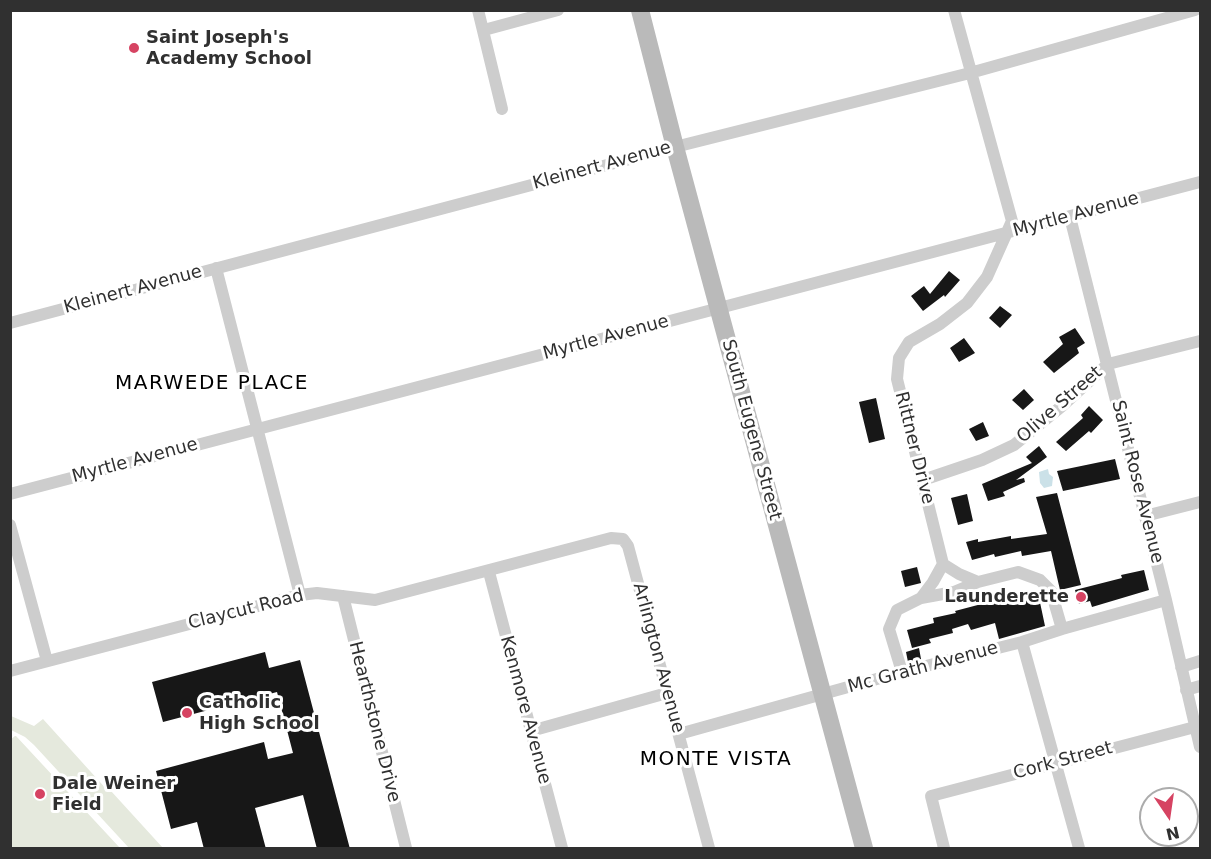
<!DOCTYPE html>
<html>
<head>
<meta charset="utf-8">
<style>
  body { margin:0 }
  #map { position:relative; width:1211px; height:859px; overflow:hidden; background:#fff; font-family:"DejaVu Sans",sans-serif }
  canvas { display:block }
  .frame { position:absolute; inset:0; border:12px solid #303030; pointer-events:none }
  .north { position:absolute; left:1139px; top:787px; width:60px; height:60px; box-sizing:border-box; background:#fff; border:2px solid #acacac; border-radius:50%; rotate:167deg; font-size:16px; font-weight:700; line-height:24px; text-align:center; color:#303030 }
  .north::after { content:''; display:block; margin:auto; width:21px; height:27px; background:#d64362; clip-path:polygon(50% 0,100% 100%,50% 72%,0 100%) }
</style>
</head>
<body>
<div id="map">
<canvas width="1211" height="859"></canvas>
<div class="frame"></div>
<div class="north">N</div>
</div>
<script>
const ctx = document.querySelector('canvas').getContext('2d');
ctx.lineJoin = 'round';
function fillPath(path, color) { ctx.fillStyle = color; ctx.fill(path, 'evenodd'); }
function stroke(path, color, width, dash) { ctx.strokeStyle = color; ctx.lineWidth = width; ctx.lineCap = dash ? 'butt' : 'round'; ctx.setLineDash(dash || []); ctx.stroke(path); }
function label(font, color, halo, rows, align = 'center') {
  ctx.font = font + ' "DejaVu Sans",sans-serif'; ctx.lineWidth = 6; ctx.setLineDash([]); ctx.textBaseline = 'middle'; ctx.strokeStyle = halo; ctx.fillStyle = color; for (const [text, x, y, turn = 0] of rows) {
    ctx.save(); ctx.translate(x, y); ctx.rotate((+turn || 0) * Math.PI / 180); ctx.textAlign = isNaN(turn) ? turn : align; if (halo) ctx.strokeText(text, 0, 0); ctx.fillText(text, 0, 0); ctx.restore();
  }
}
const green = new Path2D(`
  M 11,716 L 34,726 L 43,719 L 109,792 L 111,791 L 163,848 L 129,848 L 34,745 L 25,737 L 11,730 Z
  M 15,736 L 16,736 L 120,848 L 11,848 L 10,740 Z`);
const water = new Path2D(`
  M 1048,469 L 1049,474 L 1053,477 L 1052,486 L 1044,488 L 1040,483 L 1039,472 Z`);
const building = new Path2D(`
  M 949,271 L 960,280 L 945,297 L 944,295 L 923,311 L 911,296 L 924,286 L 930,294 Z
  M 1000,306 L 1012,315 L 1000,328 L 989,318 Z
  M 1075,328 L 1085,343 L 1077,348 L 1079,353 L 1054,373 L 1043,362 L 1063,344 L 1059,337 Z
  M 964,338 L 975,353 L 959,362 L 950,348 Z
  M 1024,389 L 1034,400 L 1023,410 L 1012,400 Z
  M 876,398 L 885,439 L 869,443 L 859,402 Z
  M 1089,406 L 1103,420 L 1091,433 L 1089,431 L 1066,451 L 1056,442 L 1083,418 L 1081,415 Z
  M 983,422 L 989,436 L 976,441 L 969,429 Z
  M 1039,446 L 1047,457 L 1016,480 L 1024,478 L 1025,482 L 1003,492 L 1005,496 L 988,501 L 982,484 L 1032,463 L 1026,457 Z
  M 1115,459 L 1120,479 L 1063,491 L 1057,471 Z
  M 1057,493 L 1081,585 L 1060,590 L 1051,551 L 1022,556 L 1021,551 L 995,557 L 994,554 L 972,560 L 966,542 L 978,539 L 978,542 L 1011,536 L 1011,539 L 1047,534 L 1036,497 Z
  M 967,494 L 973,521 L 958,525 L 951,498 Z
  M 917,567 L 921,583 L 905,587 L 901,571 Z
  M 1144,570 L 1149,590 L 1092,607 L 1090,601 L 1079,604 L 1075,590 L 1122,578 L 1121,575 Z
  M 1038,593 L 1045,626 L 999,639 L 995,623 L 971,630 L 968,624 L 952,629 L 953,633 L 929,639 L 931,643 L 912,648 L 907,630 L 934,623 L 933,618 L 956,613 L 955,611 L 1008,597 L 1009,601 Z
  M 919,648 L 921,659 L 908,662 L 906,652 Z
  M 265,652 L 269,668 L 300,660 L 350,849 L 317,849 L 303,795 L 255,808 L 266,849 L 204,849 L 197,822 L 171,829 L 156,771 L 264,742 L 268,759 L 293,753 L 277,692 L 163,722 L 152,682 Z`);
const street = new Path2D(`
  M 478,10 L 502,109
  M 954,10 L 1012,221 L 987,277 L 967,303 L 940,324 L 909,342 L 899,358 L 897,379 L 943,564 L 959,574 L 978,582 L 1018,572 L 1040,580 L 1051,591 L 1062,629
  M 484,30 L 558,10
  M 1070,217 L 1166,600 L 1200,747
  M 216,268 L 300,595
  M 10,323 L 675,147 L 970,73 L 1195,10
  M 923,480 L 982,460 L 1014,445 L 1062,406 L 1108,364 L 1200,341
  M 10,494 L 1200,182
  M 1145,516 L 1200,502
  M 10,525 L 47,661
  M 489,572 L 562,848
  M 343,596 L 406,848
  M 921,598 L 954,592 L 978,582
  M 1022,642 L 1079,848
  M 1181,667 L 1200,661
  M 10,671 L 300,595 L 317,593 L 375,600 L 611,538 L 623,539 L 628,546 L 709,848
  M 902,672 L 889,629 L 897,610 L 921,598 L 933,582 L 943,564
  M 1186,690 L 1200,686
  M 531,731 L 667,693
  M 679,734 L 902,672 L 1022,642 L 1062,629 L 1166,600
  M 944,848 L 931,796 L 1195,727`);
const secondary = new Path2D(`
  M 640,10 L 675,147 L 864,848`);
const markers = [
  [134,48,6,"#d64362"],
  [1081,597,6,"#d64362"],
  [187,713,6,"#d64362"],
  [40,794,6,"#d64362"]
];
const poiNames = [
  ["Saint Joseph's",146,38],
  ["Academy School",146,59],
  ["Launderette",1069,597,"right"],
  ["Catholic",199,703],
  ["High School",199,724],
  ["Dale Weiner",52,784],
  ["Field",52,805]
];
const streetNames = [
  ["Kleinert Avenue",602,166,-15],
  ["Myrtle Avenue",1076,215,-15],
  ["Kleinert Avenue",133,290,-15],
  ["Myrtle Avenue",606,338,-15],
  ["Olive Street",1060,405,-41],
  ["South Eugene Street",751,430,75],
  ["Rittner Drive",914,448,76],
  ["Myrtle Avenue",135,461,-15],
  ["Saint Rose Avenue",1137,482,76],
  ["Claycut Road",246,610,-14],
  ["Arlington Avenue",658,658,75],
  ["Mc Grath Avenue",923,668,-15],
  ["Kenmore Avenue",525,710,75],
  ["Hearthstone Drive",374,722,76],
  ["Cork Street",1063,761,-15]
];
const neighbourhoodNames = [
  ["MARWEDE PLACE",212,384],
  ["MONTE VISTA",716,760]
];
fillPath(green, '#e5e9dd');
fillPath(water, '#cbe1e8');
fillPath(building, '#171717');
stroke(street, '#cdcdcd', 12);
stroke(secondary, '#bababa', 18);
for (const [x, y, r, color] of markers) { const dot = new Path2D(); dot.arc(x, y, r, 0, 2 * Math.PI); ctx.fillStyle = color; ctx.fill(dot); stroke(dot, '#fff', 2); }
label('bold 18px', '#303030', '#fff', poiNames, 'left');
label('18px', '#303030', '#fff', streetNames);
ctx.letterSpacing = '1.5px';
label('20px', '#000', '#fff', neighbourhoodNames);
ctx.letterSpacing = '0px';
</script>
</body>
</html>
